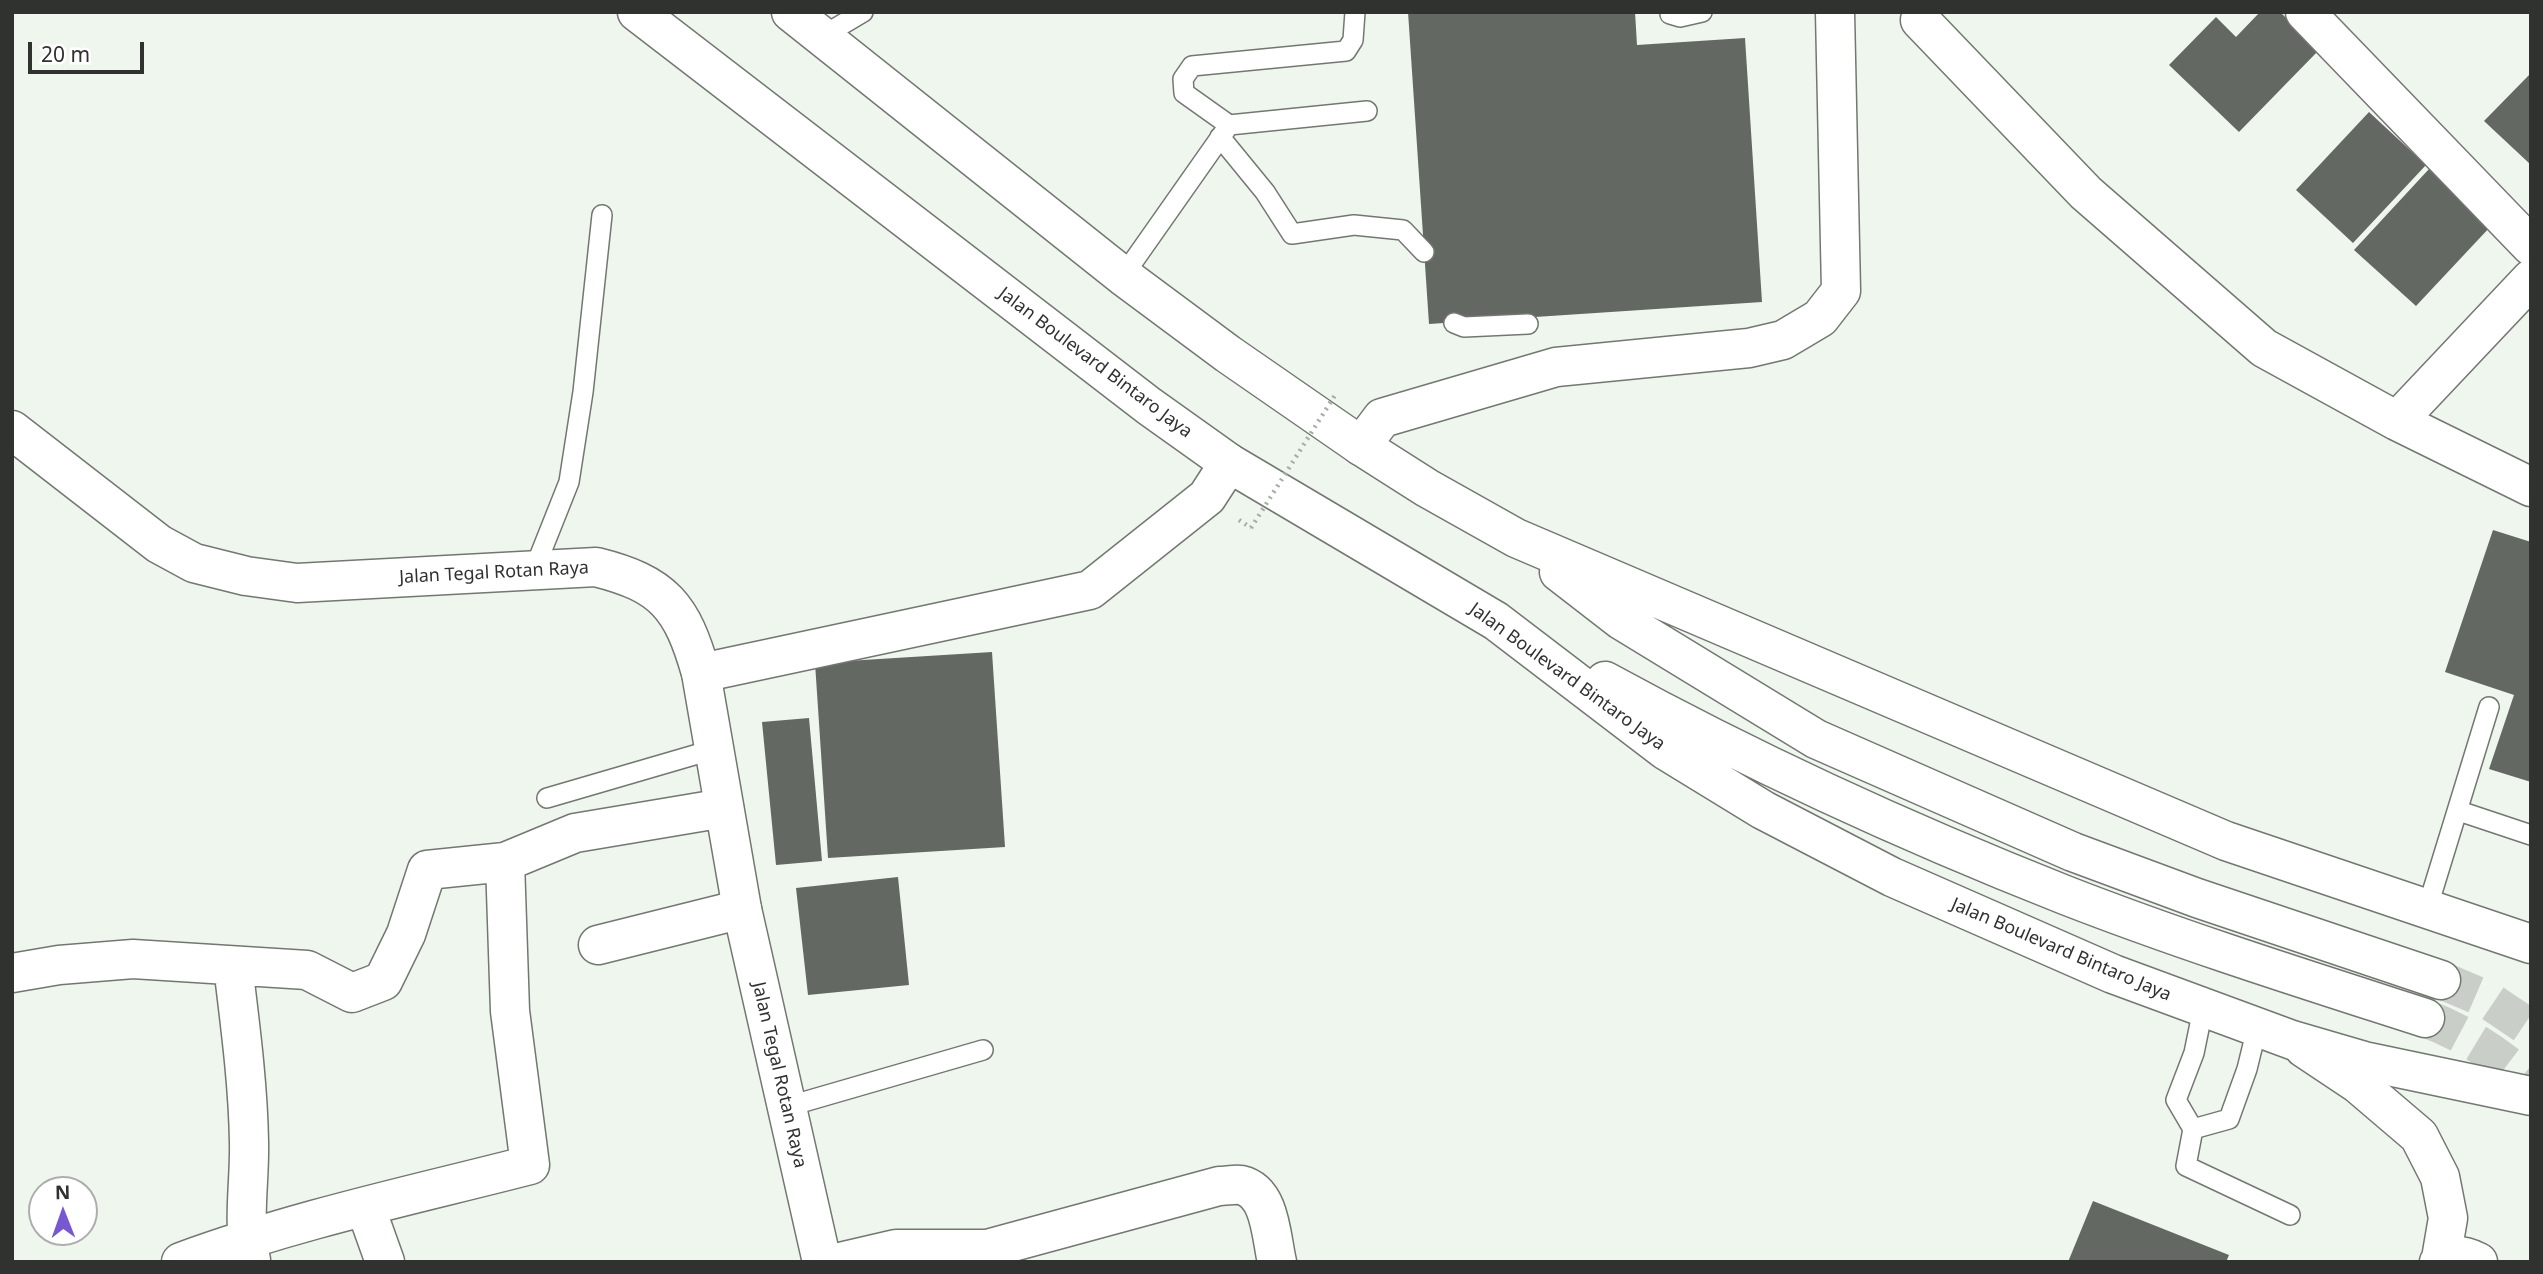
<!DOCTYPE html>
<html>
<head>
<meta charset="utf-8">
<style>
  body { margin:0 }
  #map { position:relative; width:2543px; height:1274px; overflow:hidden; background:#eff6ee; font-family:"Noto Sans",sans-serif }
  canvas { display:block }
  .frame { position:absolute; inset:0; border:14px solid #2f322f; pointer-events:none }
  .north { position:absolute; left:28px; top:1176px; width:70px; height:70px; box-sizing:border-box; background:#fff; border:2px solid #acadac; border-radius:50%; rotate:359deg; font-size:19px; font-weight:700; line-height:28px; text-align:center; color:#2f322f }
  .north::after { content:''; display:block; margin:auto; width:24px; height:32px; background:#7858d2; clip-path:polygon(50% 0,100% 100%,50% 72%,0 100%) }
  .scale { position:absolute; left:28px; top:42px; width:116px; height:32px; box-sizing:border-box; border:4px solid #2f322f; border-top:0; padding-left:9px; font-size:21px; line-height:24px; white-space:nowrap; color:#2f322f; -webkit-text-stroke:5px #fff; paint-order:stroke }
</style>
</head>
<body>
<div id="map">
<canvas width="2543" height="1274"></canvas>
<div class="frame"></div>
<div class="north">N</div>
<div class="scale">20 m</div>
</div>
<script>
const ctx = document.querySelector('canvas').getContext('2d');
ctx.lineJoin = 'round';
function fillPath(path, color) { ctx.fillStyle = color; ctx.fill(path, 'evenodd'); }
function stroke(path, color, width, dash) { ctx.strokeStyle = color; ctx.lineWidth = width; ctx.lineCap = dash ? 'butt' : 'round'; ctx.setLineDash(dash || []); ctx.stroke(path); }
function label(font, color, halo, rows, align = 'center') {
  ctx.font = font + ' "Noto Sans",sans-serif'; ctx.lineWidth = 7; ctx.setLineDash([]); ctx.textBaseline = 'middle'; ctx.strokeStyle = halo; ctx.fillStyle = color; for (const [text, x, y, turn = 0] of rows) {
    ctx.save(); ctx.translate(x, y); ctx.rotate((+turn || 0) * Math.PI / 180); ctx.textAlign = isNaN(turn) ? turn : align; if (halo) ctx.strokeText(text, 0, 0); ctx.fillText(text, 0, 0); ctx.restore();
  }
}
const building = new Path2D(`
  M 1408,12 L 1635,12 L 1637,45 L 1745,38 L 1762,302 L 1429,324 Z
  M 2260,12 L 2280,12 L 2319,50 L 2239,132 L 2169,65 L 2216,17 L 2236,37 Z
  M 2531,73 L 2531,163 L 2530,164 L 2484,121 Z
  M 2369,112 L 2426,165 L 2353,243 L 2296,190 Z
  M 2429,169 L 2491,226 L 2416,306 L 2354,250 Z
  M 2493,530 L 2531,542 L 2531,782 L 2489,769 L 2514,695 L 2445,672 Z
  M 992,652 L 1005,847 L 828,858 L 815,663 Z
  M 809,718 L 822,861 L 776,865 L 762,722 Z
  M 898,877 L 909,985 L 808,995 L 796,888 Z
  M 2093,1201 L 2229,1255 L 2226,1262 L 2068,1262 Z`);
const primaryTunnel = new Path2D(`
  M 2441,980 L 2488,1000 L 2531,1029
  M 2425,1018 C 2466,1034 2498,1055 2531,1084`);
const path = new Path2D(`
  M 1239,520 L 1251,528`);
const lane = new Path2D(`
  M 1355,12 L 1353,40 L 1346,51 L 1192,66 L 1183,79 L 1184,93 L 1229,125 L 1367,111
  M 1670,12 L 1670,14 L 1680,17 L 1702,12
  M 821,37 L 863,12
  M 1220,137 L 1265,192 L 1292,234 L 1354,225 L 1403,230 L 1424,252
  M 1123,276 L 1227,128
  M 1454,323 L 1464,327 L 1528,324
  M 534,570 L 569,482 L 583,392 L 602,215
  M 547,798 L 715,749
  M 2459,811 L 2531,835
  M 2427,909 L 2489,707
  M 2203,1009 L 2194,1053 L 2176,1100 L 2193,1129 L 2186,1166 L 2290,1215
  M 786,1107 L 983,1050
  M 2193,1129 L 2229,1119 L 2247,1069 L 2257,1028`);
const street = new Path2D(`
  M 2305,12 L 2531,246
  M 1920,20 L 2086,193 L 2264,348 L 2397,421 L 2531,487
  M 2397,421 L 2531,279
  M 1361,446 L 1382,418 L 1556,367 L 1749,348 L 1783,340 L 1820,318 L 1841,291 L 1835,12
  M 701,673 L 1090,590 L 1207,497 L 1229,463
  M 598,945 L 742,909
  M 233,966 C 240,1024 248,1083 249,1142 C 250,1182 242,1221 251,1260
  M 12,973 L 59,965 L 133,959 L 307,970 L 352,993 L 383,981 L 406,934 L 427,870 L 505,862 L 575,833 L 724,808
  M 368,1207 L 370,1220 L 385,1262
  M 181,1262 C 295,1220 413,1195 530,1165 L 510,1011 L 505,862
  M 840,1262 L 896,1249 L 985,1249
  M 958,1262 L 987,1249 L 1219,1186 C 1226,1186 1235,1184 1241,1185 C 1271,1192 1271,1237 1277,1262`);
const secondary = new Path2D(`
  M 12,430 L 159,544 L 194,563 L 246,576 L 297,583 L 596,567 C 664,584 682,606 701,673 L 742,909 L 822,1262
  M 2304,1048 L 2358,1084 L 2419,1136 L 2440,1177 L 2448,1218 L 2441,1259 L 2439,1262
  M 2441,1259 C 2454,1253 2466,1256 2478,1262`);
const primary = new Path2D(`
  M 637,12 L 1149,406 L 1229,463 L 1496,621 L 1665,750 L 1763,810 L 1892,877 L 2113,974 L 2292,1040 L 2364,1061 L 2531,1096
  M 791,12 L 1123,276 L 1228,354 L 1361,446 L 1427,488 L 1516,538 L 2226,841 L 2531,944
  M 1559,572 L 1621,620 L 1816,739 L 2073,852 L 2197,898 L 2441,980
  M 1605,681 C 1753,762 1908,833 2065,895 C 2183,941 2304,979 2425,1018`);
const pathBridge = new Path2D(`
  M 1251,528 L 1337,392`);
const streetNames = [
  ["Jalan Boulevard Bintaro Jaya",1095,363,37],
  ["Jalan Tegal Rotan Raya",494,573,-3],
  ["Jalan Boulevard Bintaro Jaya",1567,677,36],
  ["Jalan Boulevard Bintaro Jaya",2061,950,23],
  ["Jalan Tegal Rotan Raya",779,1075,77]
];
fillPath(building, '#636962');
stroke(primaryTunnel, '#c9cfc8', 38, [38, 19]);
stroke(lane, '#727871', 22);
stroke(street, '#727871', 41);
stroke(secondary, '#727871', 41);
stroke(primary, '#727871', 41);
stroke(path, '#a7aca6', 4.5, [2, 5]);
stroke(lane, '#fff', 19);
stroke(street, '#fff', 38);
stroke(secondary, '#fff', 38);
stroke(primary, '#fff', 38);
stroke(pathBridge, '#a7aca6', 4.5, [2, 5]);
label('18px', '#2f322f', '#fff', streetNames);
</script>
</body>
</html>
